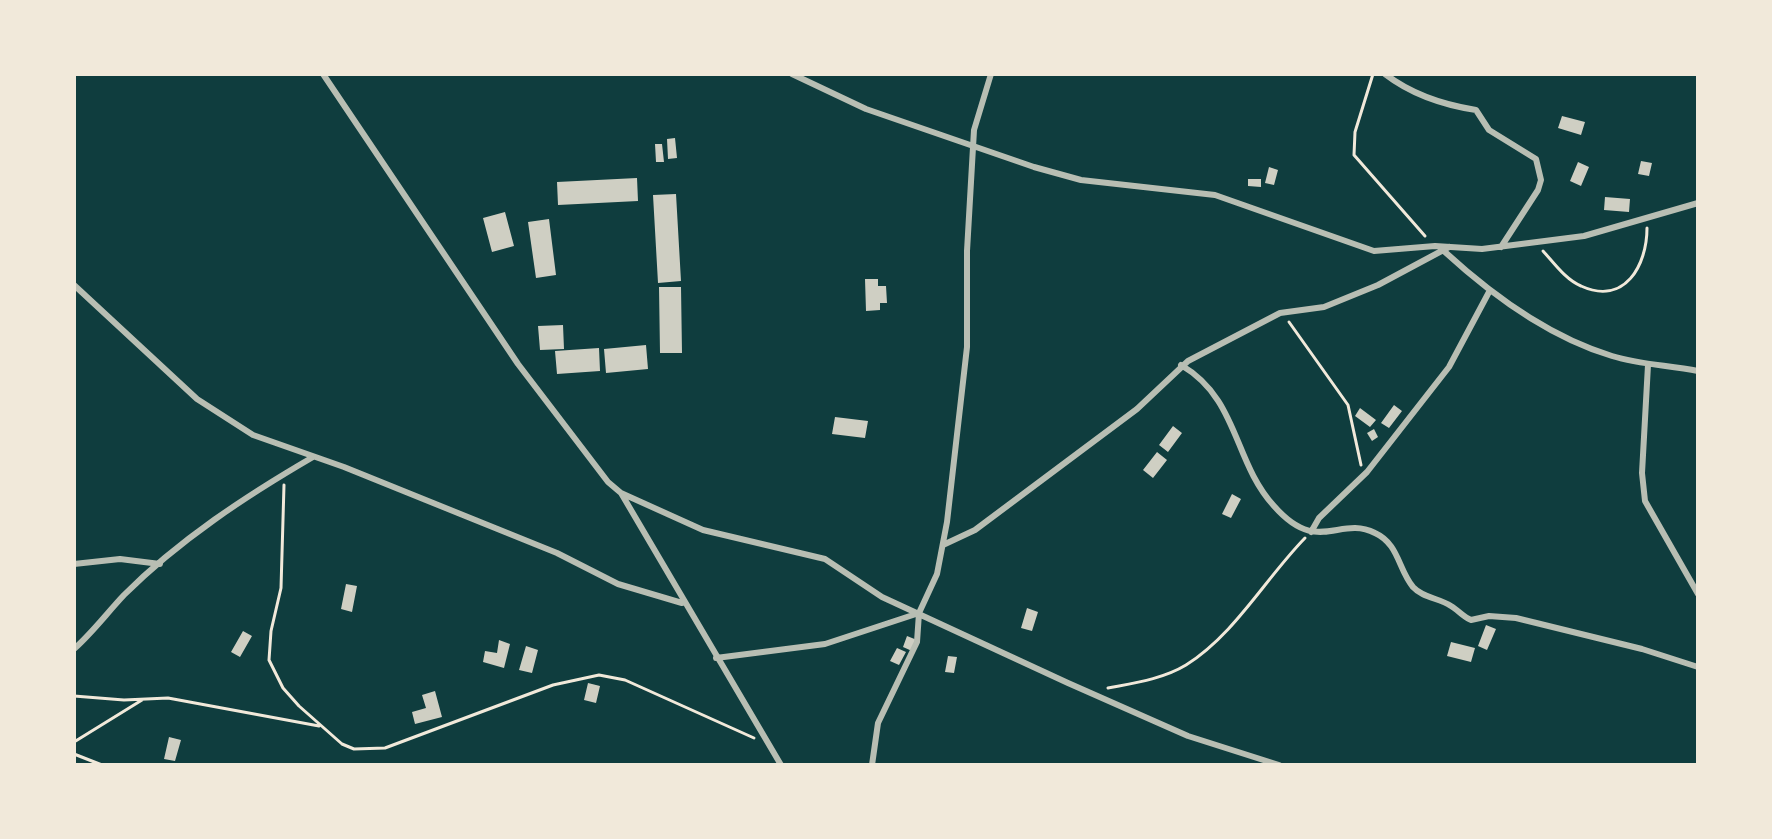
<!DOCTYPE html>
<html>
<head>
<meta charset="utf-8">
<style>
  body { margin:0 }
  #map { position:relative; width:1772px; height:839px; overflow:hidden; background:#0f3d3e; font-family:Rubik,sans-serif }
  canvas { display:block }
  .frame { position:absolute; inset:0; border:76px solid #f1e9da; pointer-events:none }
</style>
</head>
<body>
<div id="map">
<canvas width="1772" height="839"></canvas>
<div class="frame"></div>
</div>
<script>
const ctx = document.querySelector('canvas').getContext('2d');
ctx.lineJoin = 'round';
function fillPath(path, color) { ctx.fillStyle = color; ctx.fill(path, 'evenodd'); }
function stroke(path, color, width, dash) { ctx.strokeStyle = color; ctx.lineWidth = width; ctx.lineCap = dash ? 'butt' : 'round'; ctx.setLineDash(dash || []); ctx.stroke(path); }
const building = new Path2D(`
  M 1562,116 L 1585,122 L 1581,135 L 1558,128 Z
  M 675,138 L 677,158 L 668,159 L 667,139 Z
  M 655,144 L 662,144 L 664,162 L 656,162 Z
  M 1641,161 L 1652,163 L 1649,176 L 1638,174 Z
  M 1578,162 L 1589,167 L 1581,186 L 1570,181 Z
  M 1269,167 L 1278,170 L 1274,185 L 1265,183 Z
  M 637,178 L 638,201 L 558,205 L 557,182 Z
  M 1248,179 L 1261,179 L 1261,187 L 1248,186 Z
  M 676,194 L 681,281 L 658,283 L 653,195 Z
  M 1605,197 L 1630,199 L 1629,212 L 1604,210 Z
  M 505,212 L 514,246 L 492,252 L 483,218 Z
  M 549,219 L 556,275 L 536,278 L 528,222 Z
  M 865,279 L 878,279 L 878,286 L 886,286 L 887,303 L 880,303 L 880,310 L 866,311 Z
  M 659,287 L 681,287 L 682,353 L 660,353 Z
  M 563,325 L 564,349 L 540,350 L 538,326 Z
  M 646,345 L 648,369 L 606,373 L 604,349 Z
  M 599,348 L 600,371 L 557,374 L 555,351 Z
  M 1394,405 L 1402,411 L 1389,428 L 1381,423 Z
  M 1360,408 L 1376,420 L 1370,427 L 1355,416 Z
  M 835,417 L 868,421 L 865,438 L 832,434 Z
  M 1173,426 L 1182,433 L 1168,452 L 1159,445 Z
  M 1374,429 L 1378,437 L 1372,441 L 1367,433 Z
  M 1157,452 L 1167,460 L 1153,478 L 1143,470 Z
  M 1232,494 L 1241,499 L 1231,518 L 1222,514 Z
  M 346,584 L 357,586 L 352,612 L 341,609 Z
  M 1027,608 L 1038,612 L 1032,631 L 1021,628 Z
  M 1486,625 L 1496,629 L 1487,650 L 1478,646 Z
  M 243,631 L 252,636 L 240,657 L 231,652 Z
  M 907,636 L 917,640 L 912,651 L 903,647 Z
  M 499,640 L 510,644 L 504,668 L 483,662 L 485,651 L 497,653 Z
  M 1451,642 L 1475,648 L 1471,662 L 1447,656 Z
  M 526,646 L 538,650 L 532,673 L 519,670 Z
  M 897,648 L 906,652 L 899,665 L 890,661 Z
  M 948,656 L 957,657 L 954,673 L 945,672 Z
  M 588,683 L 600,686 L 596,703 L 584,700 Z
  M 435,691 L 442,717 L 415,724 L 412,712 L 426,708 L 422,695 Z
  M 169,737 L 181,740 L 175,761 L 164,759 Z`);
const path = new Path2D(`
  M 1373,74 L 1355,132 L 1354,155 L 1425,236
  M 1543,251 C 1554,263 1566,280 1581,286 C 1625,306 1647,265 1647,228
  M 1289,322 L 1348,405 L 1361,465
  M 284,485 L 281,588 L 271,631 L 269,660 L 283,688 L 299,706 L 342,744 L 354,749 L 385,748 L 553,685 L 599,675 L 625,680 L 754,738
  M 1108,688 C 1134,683 1163,679 1186,665 C 1235,634 1265,579 1305,538
  M 74,696 L 124,700 L 168,698 L 319,726
  M 74,742 L 142,700
  M 74,754 L 102,765`);
const minor = new Path2D(`
  M 323,74 L 518,364 L 608,482 L 621,493 L 781,765
  M 792,74 L 866,109 L 1034,167 L 1081,180 L 1215,195 L 1374,251 L 1435,246 L 1482,249 L 1584,236 L 1698,203
  M 1385,74 C 1411,94 1444,105 1476,110 L 1489,130 L 1536,159 L 1541,180 L 1538,190 L 1501,247
  M 1445,252 C 1493,296 1549,337 1612,356 C 1641,365 1669,365 1698,371
  M 74,285 L 197,399 L 253,435 L 344,467 L 557,553 L 618,584 L 682,603
  M 1181,365 C 1239,399 1233,461 1274,506 C 1318,556 1339,515 1375,533 C 1399,544 1398,569 1413,587 C 1423,598 1439,598 1451,606 C 1458,610 1463,617 1471,620 L 1489,616 L 1516,618 L 1642,649 L 1698,667
  M 1648,365 L 1642,473 L 1645,501 L 1698,594
  M 621,493 L 703,530 L 825,559 L 882,597 L 1068,683 L 1188,736 L 1279,765
  M 1311,532 L 1319,518 L 1367,472 L 1449,367 L 1489,292
  M 943,545 L 975,530 L 1137,409 L 1188,361 L 1280,313 L 1324,307 L 1378,285 L 1449,247
  M 74,564 L 120,559 L 160,564
  M 74,649 C 93,632 107,613 124,595 C 179,540 246,496 313,457
  M 716,658 L 825,644 L 919,613
  M 872,765 L 878,723 L 917,642 L 919,613 L 937,574 L 947,522 L 967,347 L 967,251 L 974,130 L 991,74`);
fillPath(building, '#cfcfc3');
stroke(path, '#f1e9da', 3);
stroke(minor, '#b8beb3', 6);
</script>
</body>
</html>
